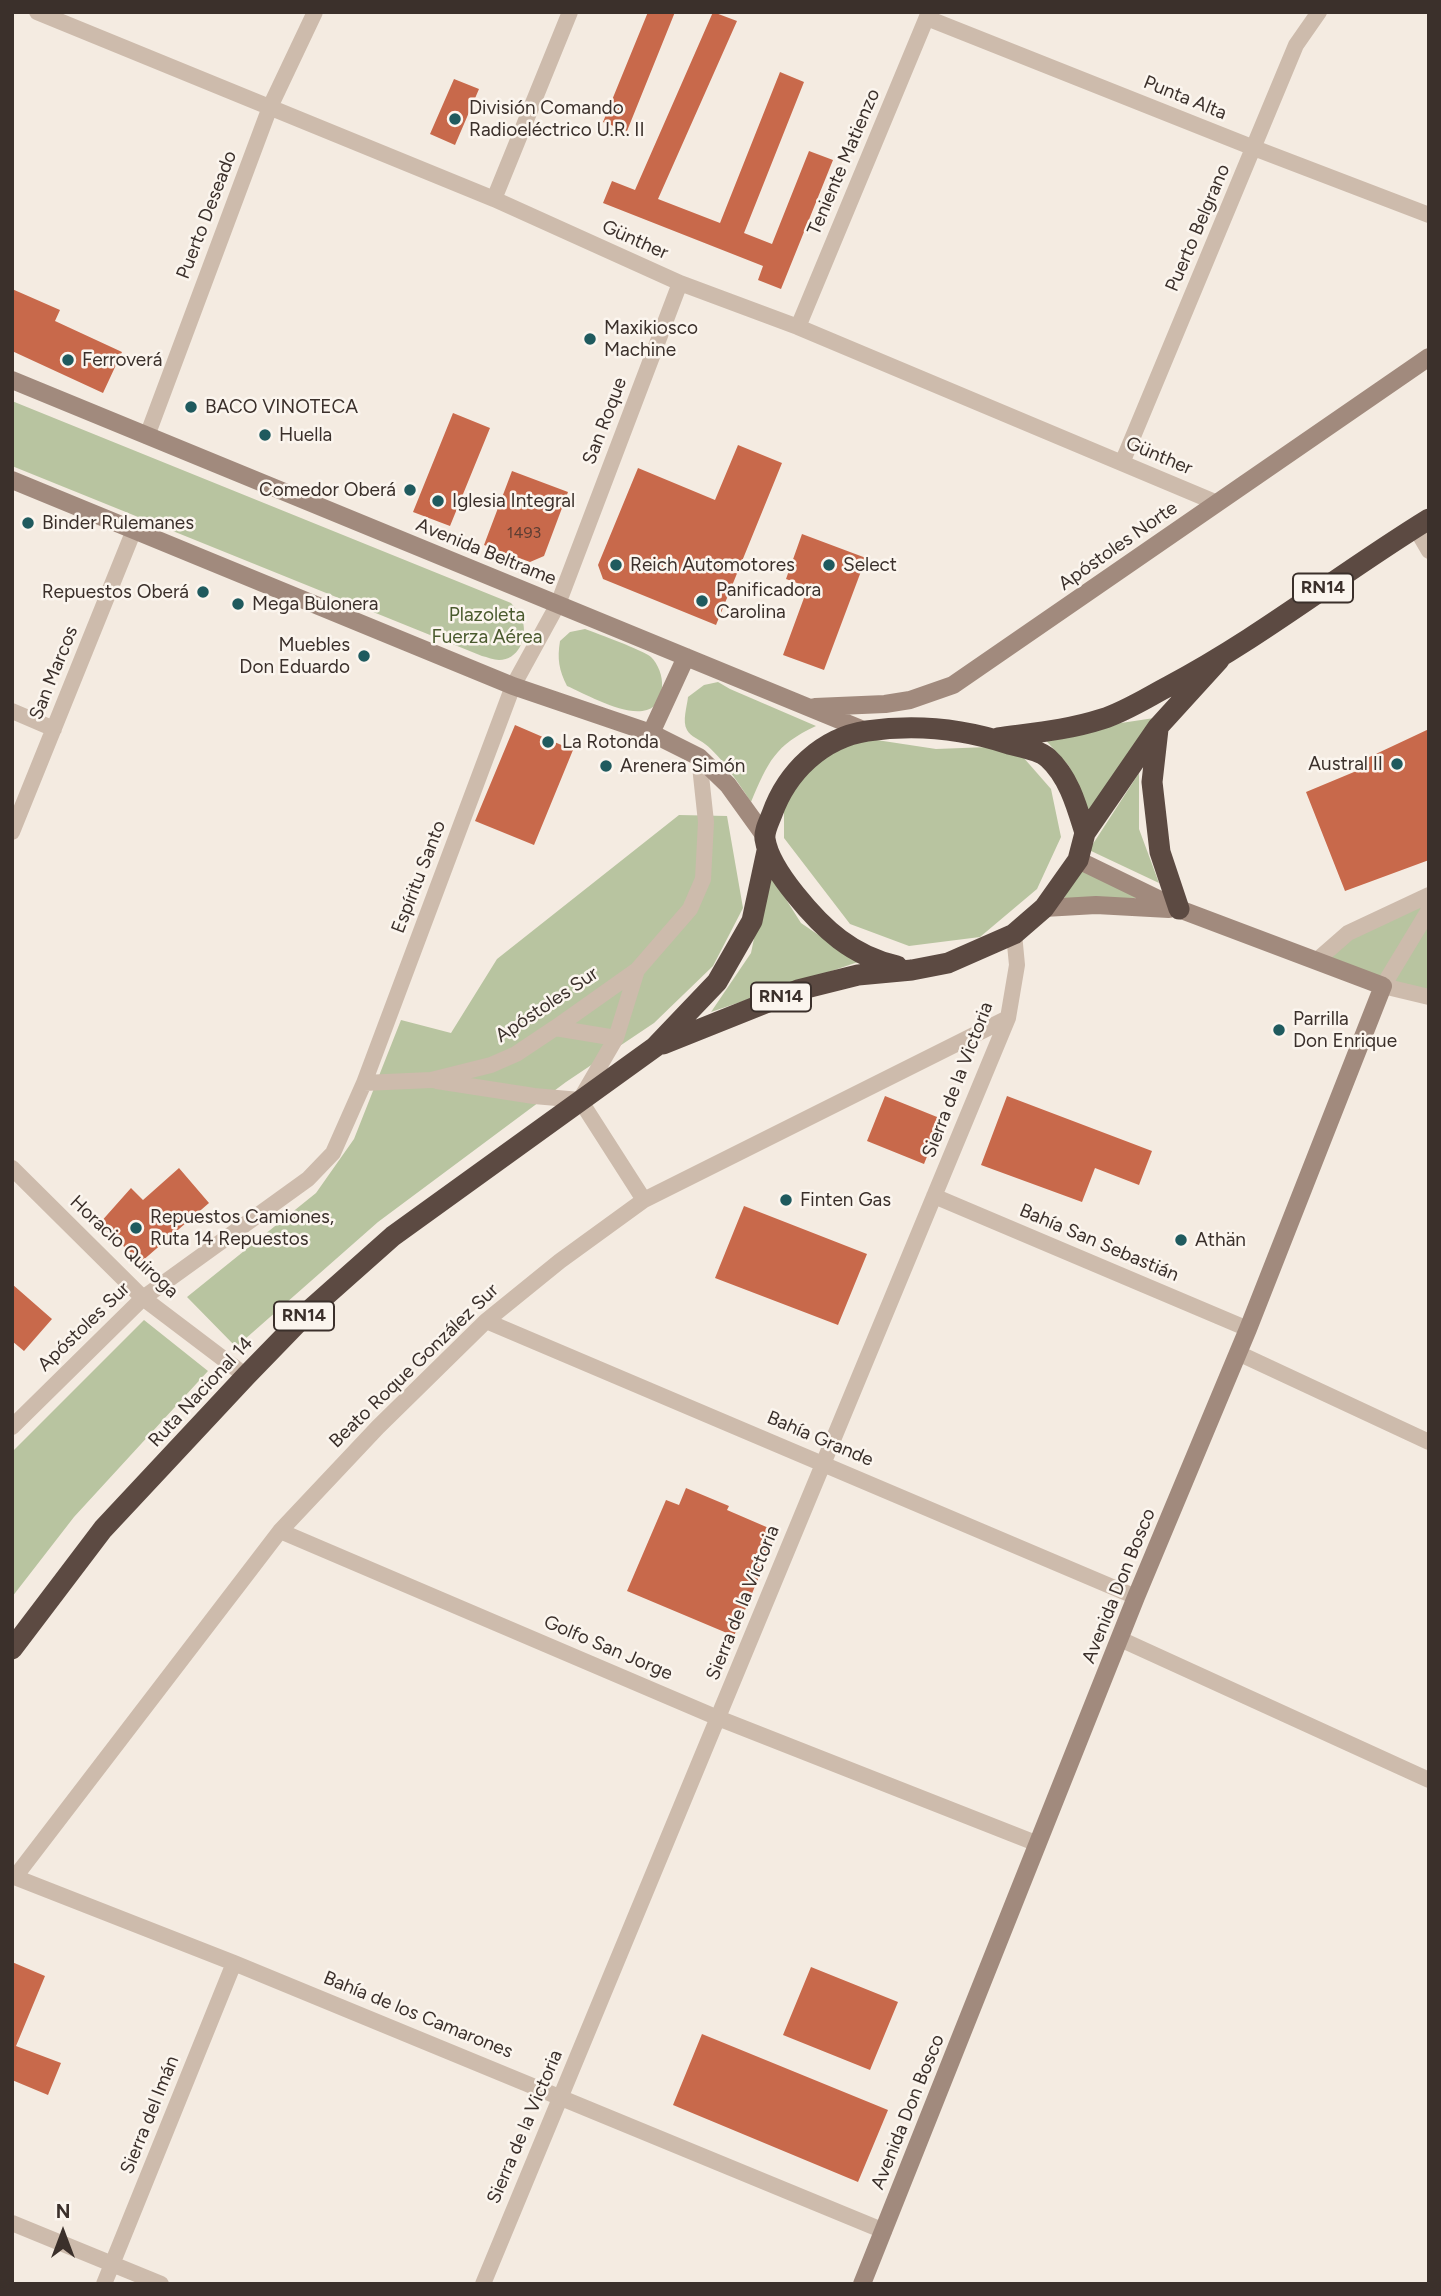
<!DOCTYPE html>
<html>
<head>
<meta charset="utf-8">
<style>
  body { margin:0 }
  #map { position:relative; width:1441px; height:2296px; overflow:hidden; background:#f4ebe1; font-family:Figtree,sans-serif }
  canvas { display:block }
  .frame { position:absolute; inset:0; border:14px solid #3b302b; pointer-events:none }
  .north { position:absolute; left:28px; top:2198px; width:70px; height:70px; -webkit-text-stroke:5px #fbf5ee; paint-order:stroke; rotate:0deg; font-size:19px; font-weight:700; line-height:28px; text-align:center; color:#3b302b }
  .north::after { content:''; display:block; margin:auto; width:24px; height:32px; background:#3b302b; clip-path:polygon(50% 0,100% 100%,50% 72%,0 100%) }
</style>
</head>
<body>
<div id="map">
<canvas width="1441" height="2296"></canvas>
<div class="frame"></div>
<div class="north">N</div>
</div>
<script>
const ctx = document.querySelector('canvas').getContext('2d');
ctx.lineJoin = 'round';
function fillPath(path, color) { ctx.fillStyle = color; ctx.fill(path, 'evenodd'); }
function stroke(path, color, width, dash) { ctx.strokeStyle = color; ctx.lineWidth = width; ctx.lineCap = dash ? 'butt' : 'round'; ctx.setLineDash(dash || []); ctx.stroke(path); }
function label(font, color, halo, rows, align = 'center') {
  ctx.font = font + ' Figtree,sans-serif'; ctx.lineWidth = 5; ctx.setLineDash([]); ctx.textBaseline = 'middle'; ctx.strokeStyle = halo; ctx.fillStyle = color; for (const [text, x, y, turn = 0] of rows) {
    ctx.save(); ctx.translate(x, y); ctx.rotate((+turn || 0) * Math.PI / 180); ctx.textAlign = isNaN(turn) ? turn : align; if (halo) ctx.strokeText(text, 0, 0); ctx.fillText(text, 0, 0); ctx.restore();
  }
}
const green = new Path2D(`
  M 12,401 L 511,603 C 516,609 521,615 523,622 C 527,639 518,660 499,660 C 494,660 487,657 482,656 L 12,466 Z
  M 585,629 C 598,634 643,650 651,657 C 658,664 663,676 662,687 C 658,737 591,696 567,686 C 559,670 557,659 560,641 L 570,632 Z
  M 718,682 L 730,689 L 816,726 C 775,745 768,762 751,802 C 739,784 722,757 705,744 C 699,739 691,737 687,730 C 682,721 687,707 688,697 L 704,685 Z
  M 1161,717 L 1089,813 L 1069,766 L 1041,735 Z
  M 870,739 L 936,749 L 989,747 L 1023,757 L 1051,789 L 1061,837 L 1037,889 L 980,937 L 909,946 L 850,924 L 784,838 L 784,806 L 807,764 L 837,749 Z
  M 1139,773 L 1139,829 L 1159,883 L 1089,850 Z
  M 679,815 L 727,816 L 743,908 L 713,966 L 654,1023 L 566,1082 L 378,1222 L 236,1347 L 187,1297 L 316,1193 L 354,1139 L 401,1020 L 451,1033 L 497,959 Z
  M 1080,869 L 1140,898 L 1064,898 Z
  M 768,871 L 801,923 L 858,962 L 711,1012 L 751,953 Z
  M 1429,895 L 1429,997 L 1316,961 L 1348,933 Z
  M 144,1320 L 208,1371 L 74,1517 L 12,1597 L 12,1452 Z`);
const building = new Path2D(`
  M 648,12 L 675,12 L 627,131 L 603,122 Z
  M 713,12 L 737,21 L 658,199 L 720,223 L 780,72 L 804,82 L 744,233 L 772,244 L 809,151 L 833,160 L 781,289 L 758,280 L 763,266 L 603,203 L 612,181 L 635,190 Z
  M 454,79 L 479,89 L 455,145 L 430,134 Z
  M 12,289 L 60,310 L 55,321 L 122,352 L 103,393 L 12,351 Z
  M 453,413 L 490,428 L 450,526 L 413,512 Z
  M 738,445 L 782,463 L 716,625 L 603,579 L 598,565 L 638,468 L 715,500 Z
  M 512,471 L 568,492 L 544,556 L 530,562 L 484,545 Z
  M 802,534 L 866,558 L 824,670 L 783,655 L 808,587 L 786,579 Z
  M 515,725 L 573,750 L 534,845 L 475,821 Z
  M 1429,729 L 1429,860 L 1345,891 L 1306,792 L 1366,767 L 1363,760 Z
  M 885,1096 L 942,1119 L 924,1164 L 867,1141 Z
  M 1007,1096 L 1152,1151 L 1139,1185 L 1095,1168 L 1082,1202 L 981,1165 Z
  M 179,1168 L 209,1203 L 141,1262 L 99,1224 L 131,1188 L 143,1200 Z
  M 744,1206 L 867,1254 L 838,1325 L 715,1278 Z
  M 12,1284 L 52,1319 L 24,1351 L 12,1341 Z
  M 686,1488 L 729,1506 L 727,1510 L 778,1532 L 734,1636 L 627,1591 L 666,1500 L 679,1505 Z
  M 12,1962 L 45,1976 L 16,2046 L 61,2063 L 48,2095 L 12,2080 Z
  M 811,1967 L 898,2002 L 870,2070 L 783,2035 Z
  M 702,2034 L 888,2110 L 858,2182 L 673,2105 Z`);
const street = new Path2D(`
  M 37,12 L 494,199 L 680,283 L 798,327 L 1217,503
  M 927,18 L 1254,148 L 1429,215
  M 494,199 L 570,12
  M 798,327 L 929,12
  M 147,436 L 270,107 L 315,12
  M 1122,463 L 1296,45 L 1319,12
  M 1415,527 L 1429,551
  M 12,711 L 54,729
  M 12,832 L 134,530
  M 1429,910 L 1383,986 L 1429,997
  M 1316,961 L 1348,933 L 1429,895
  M 555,1028 L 616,1038
  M 437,1081 L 534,1096 L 580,1100
  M 364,1083 L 513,686 L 558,604 L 680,283
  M 581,1098 L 616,1038 L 637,970
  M 580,1100 L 644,1200
  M 12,1168 L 143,1298 L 246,1376
  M 934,1196 L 1248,1329
  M 486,1321 L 1136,1597
  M 1238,1353 L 1429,1442
  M 12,1427 L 143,1298 L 308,1179 L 333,1153 L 364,1083 L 431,1080 L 491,1065 L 516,1054 L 555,1028 L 637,970 L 690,909 L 703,879 L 706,822 L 699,757
  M 280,1531 L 718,1718 L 1038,1844
  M 1120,1639 L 1429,1780
  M 12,1876 L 234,1963 L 884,2231
  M 15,1877 L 280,1531 L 378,1427 L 486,1321 L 560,1261 L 644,1200 L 1008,1018
  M 12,2223 L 161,2284
  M 104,2284 L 234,1963
  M 483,2284 L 1008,1018 L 1017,965 L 1014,934`);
const secondary = new Path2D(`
  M 12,380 L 866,731
  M 12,480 L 513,686 L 651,733 L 699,757 L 728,785 L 764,835
  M 815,707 L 885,704 L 910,700 L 953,685 L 1429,357
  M 651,733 L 686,657
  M 1044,908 L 1096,905 L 1169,909
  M 862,2284 L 1136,1597 L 1248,1329 L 1383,986 L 1179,909 L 1078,860`);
const highway = new Path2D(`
  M 1158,729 L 1152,782 L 1160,852 L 1179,909
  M 998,738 C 1033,733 1068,730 1102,719 C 1125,712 1148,697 1169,686 C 1260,638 1341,573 1429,519
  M 897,966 C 852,956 823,929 795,894 C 783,879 768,859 765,839 C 764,831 769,822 772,814 C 787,772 822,738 867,731 C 914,724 964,729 1009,744 C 1020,747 1040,750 1048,758 C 1069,777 1077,807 1085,833
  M 663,1044 L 798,990 L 858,975 L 912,970 L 948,963 L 1014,934 L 1044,908 L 1078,860 L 1085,833 L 1158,727 L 1219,660
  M 12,1649 L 103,1529 L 246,1376 L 313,1307 L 393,1236 L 655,1047 L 717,982 L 752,921 L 767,851`);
const markers = [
  [455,119,7,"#1f5a5e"],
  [590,339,7,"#1f5a5e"],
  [68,360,7,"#1f5a5e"],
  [191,407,7,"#1f5a5e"],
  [265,435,7,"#1f5a5e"],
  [410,490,7,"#1f5a5e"],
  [438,501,7,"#1f5a5e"],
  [28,523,7,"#1f5a5e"],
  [616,565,7,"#1f5a5e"],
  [829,565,7,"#1f5a5e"],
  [203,592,7,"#1f5a5e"],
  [702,601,7,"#1f5a5e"],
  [238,604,7,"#1f5a5e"],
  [364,656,7,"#1f5a5e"],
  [548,742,7,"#1f5a5e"],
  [1397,764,7,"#1f5a5e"],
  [606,766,7,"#1f5a5e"],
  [1279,1030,7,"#1f5a5e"],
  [786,1200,7,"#1f5a5e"],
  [136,1228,7,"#1f5a5e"],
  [1181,1240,7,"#1f5a5e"]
];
const numberNames = [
  ["1493",524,533]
];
const shields = [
  [1323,588,60],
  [781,997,60],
  [304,1316,60]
];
const shieldNames = [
  ["RN14",1323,588],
  ["RN14",781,997],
  ["RN14",304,1316]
];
const streetNames = [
  ["Punta Alta",1185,98,22],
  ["Teniente Matienzo",844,162,-67],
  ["Puerto Deseado",207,215,-69],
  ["Puerto Belgrano",1198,228,-67],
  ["Günther",635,240,24],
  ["San Roque",605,421,-69],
  ["Günther",1159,456,23],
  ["Apóstoles Norte",1118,546,-35],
  ["Avenida Beltrame",486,552,22],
  ["San Marcos",54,673,-68],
  ["Espíritu Santo",419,877,-69],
  ["Apóstoles Sur",547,1005,-34],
  ["Sierra de la Victoria",958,1080,-69],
  ["Bahía San Sebastián",1099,1243,23],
  ["Horacio Quiroga",124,1247,43],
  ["Apóstoles Sur",84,1327,-44],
  ["Beato Roque González Sur",414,1366,-44],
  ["Ruta Nacional 14",201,1392,-47],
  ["Bahía Grande",820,1439,23],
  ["Avenida Don Bosco",1119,1586,-68],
  ["Sierra de la Victoria",743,1603,-68],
  ["Golfo San Jorge",608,1648,23],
  ["Bahía de los Camarones",418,2015,22],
  ["Avenida Don Bosco",908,2112,-68],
  ["Sierra del Imán",150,2115,-68],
  ["Sierra de la Victoria",525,2127,-67]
];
const poiNames = [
  ["División Comando",469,108],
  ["Radioeléctrico U.R. II",469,130],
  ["Maxikiosco",604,328],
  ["Machine",604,350],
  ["Ferroverá",82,360],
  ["BACO VINOTECA",205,407],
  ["Huella",279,435],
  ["Comedor Oberá",396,490,"right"],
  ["Iglesia Integral",452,501],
  ["Binder Rulemanes",42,523],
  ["Reich Automotores",630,565],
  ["Select",843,565],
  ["Panificadora",716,590],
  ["Carolina",716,612],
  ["Repuestos Oberá",189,592,"right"],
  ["Mega Bulonera",252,604],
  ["Muebles",350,645,"right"],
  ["Don Eduardo",350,667,"right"],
  ["La Rotonda",562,742],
  ["Austral II",1383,764,"right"],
  ["Arenera Simón",620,766],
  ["Parrilla",1293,1019],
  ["Don Enrique",1293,1041],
  ["Finten Gas",800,1200],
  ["Repuestos Camiones,",150,1217],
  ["Ruta 14 Repuestos",150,1239],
  ["Athän",1195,1240]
];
const parkNames = [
  ["Plazoleta",487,615],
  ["Fuerza Aérea",487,637]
];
fillPath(green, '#b8c4a0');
fillPath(building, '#c8694b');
stroke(street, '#cdbbac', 16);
stroke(secondary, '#a18a7d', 18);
stroke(highway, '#5c4a42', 21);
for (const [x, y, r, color] of markers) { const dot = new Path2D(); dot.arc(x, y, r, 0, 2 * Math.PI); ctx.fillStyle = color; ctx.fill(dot); stroke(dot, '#fbf5ee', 2.5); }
label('16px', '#5e3e33', null, numberNames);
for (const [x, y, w] of shields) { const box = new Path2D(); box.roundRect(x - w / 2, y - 14.5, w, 29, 5); ctx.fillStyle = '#fbf5ee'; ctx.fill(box); stroke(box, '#3b302b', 2); }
label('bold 18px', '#3b302b', null, shieldNames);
label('19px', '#3b302b', '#fbf5ee', streetNames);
label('19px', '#3b302b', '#fbf5ee', poiNames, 'left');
label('19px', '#4a5a2e', '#fbf5ee', parkNames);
</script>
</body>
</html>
